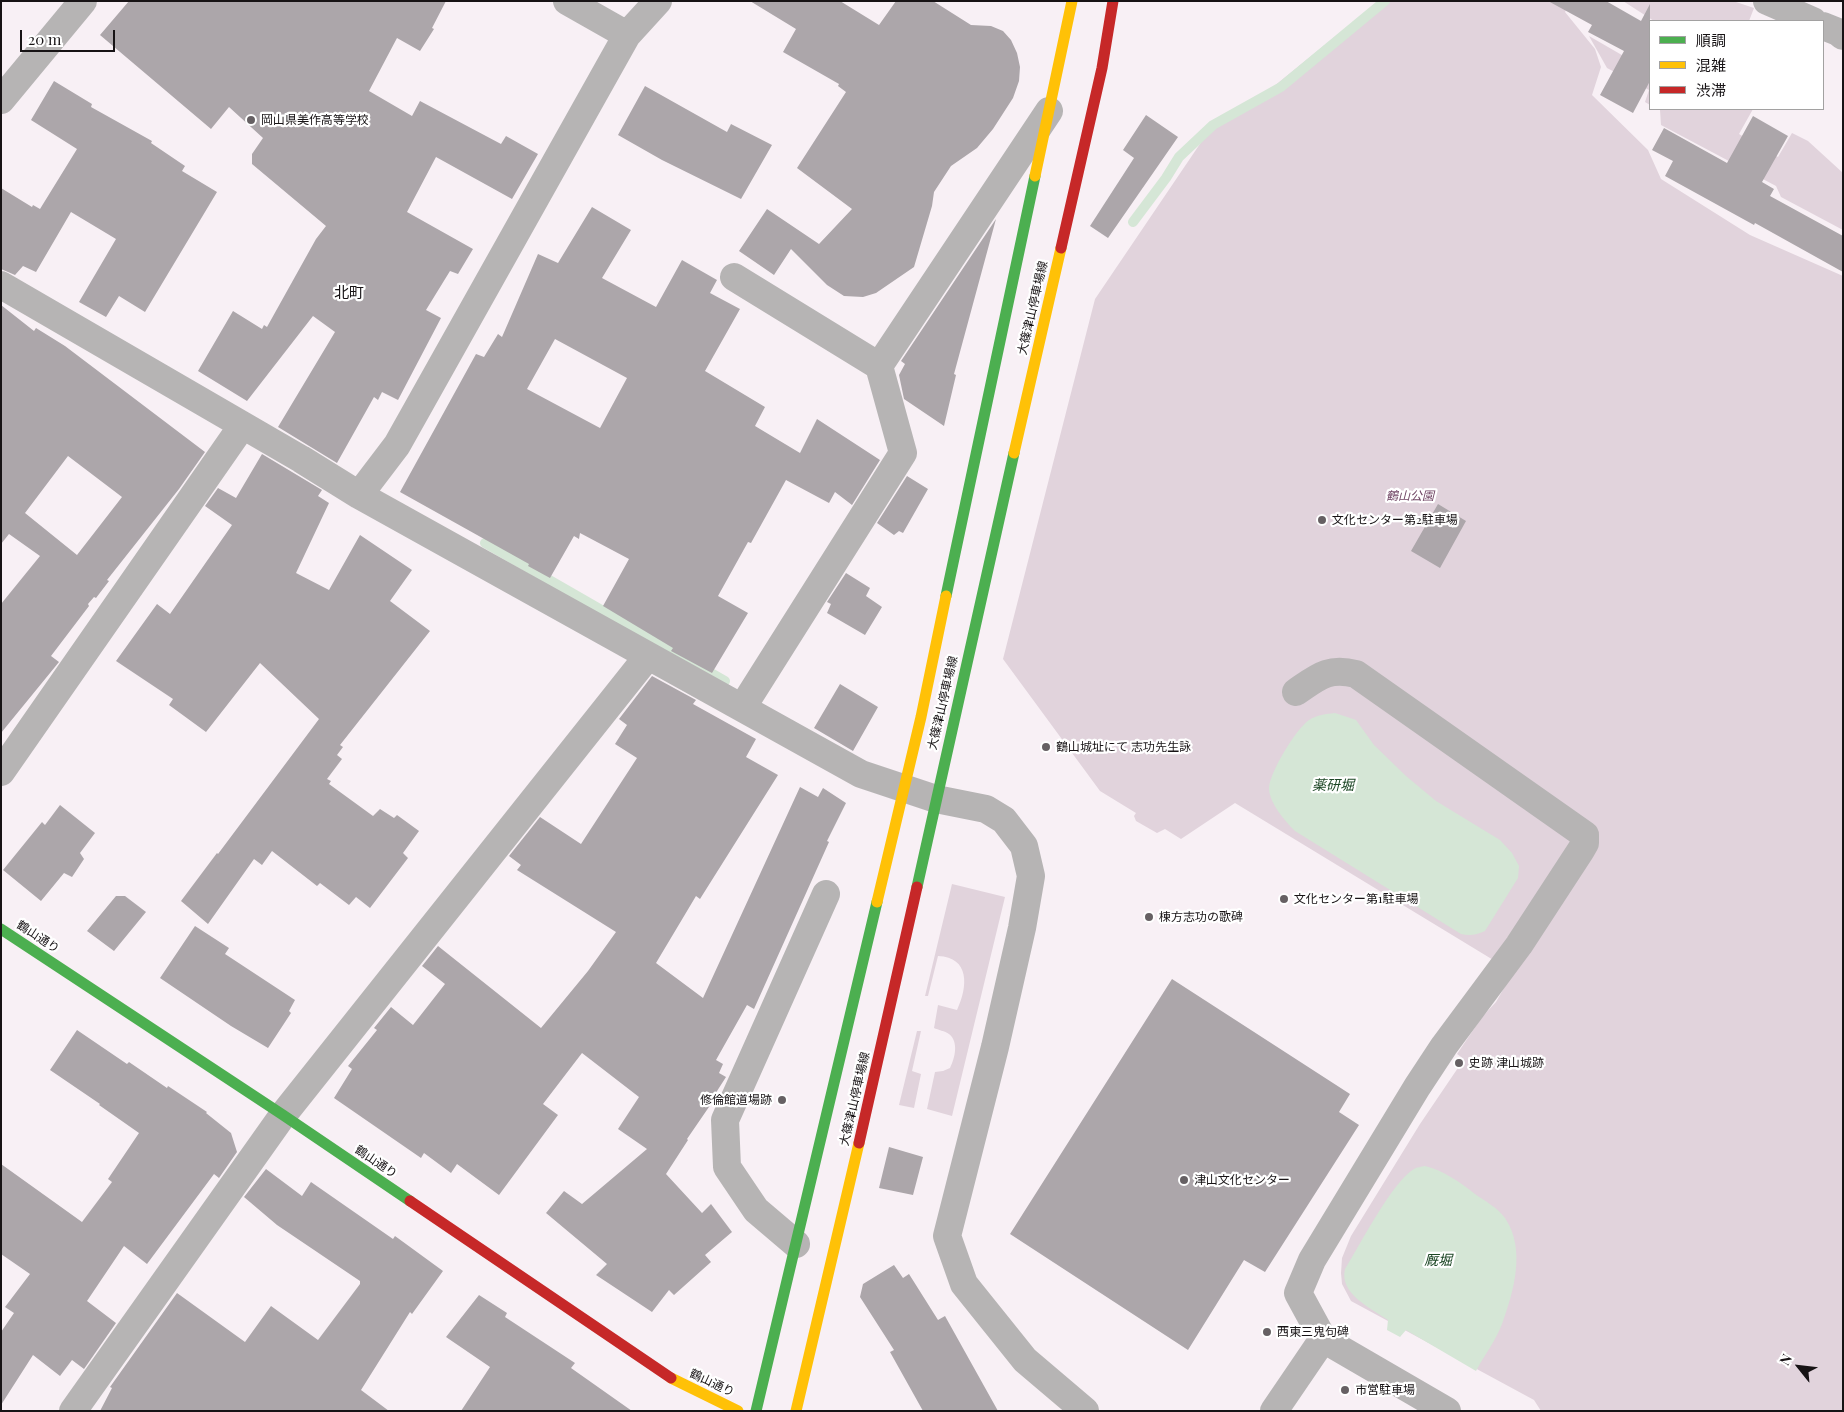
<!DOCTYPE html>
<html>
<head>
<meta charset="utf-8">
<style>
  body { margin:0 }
  #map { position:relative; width:1844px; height:1412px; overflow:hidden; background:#f8f0f5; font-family:"Playfair Display","Noto Sans JP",serif }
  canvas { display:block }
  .frame { position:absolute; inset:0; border:2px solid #171315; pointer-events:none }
  .legend { position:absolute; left:1649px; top:20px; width:175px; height:90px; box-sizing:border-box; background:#fff; border:1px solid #a2a1a1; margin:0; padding:6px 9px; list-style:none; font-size:15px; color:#171315 }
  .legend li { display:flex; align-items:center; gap:10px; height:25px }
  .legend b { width:25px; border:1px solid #a2a1a1 }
  .north { position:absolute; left:1774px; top:1342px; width:50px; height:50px; -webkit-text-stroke:4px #fff; paint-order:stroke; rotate:299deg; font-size:14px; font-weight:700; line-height:20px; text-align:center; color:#171315 }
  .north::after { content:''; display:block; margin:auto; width:18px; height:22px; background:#171315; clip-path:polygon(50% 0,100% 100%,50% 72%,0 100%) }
  .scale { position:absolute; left:20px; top:30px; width:95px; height:22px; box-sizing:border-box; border:2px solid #171315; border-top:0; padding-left:6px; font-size:15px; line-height:18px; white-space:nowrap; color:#171315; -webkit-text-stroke:4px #fff; paint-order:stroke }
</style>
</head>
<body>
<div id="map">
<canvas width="1844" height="1412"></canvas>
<div class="frame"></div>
<ul class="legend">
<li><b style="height:6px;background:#4caf50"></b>順調</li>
<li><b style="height:6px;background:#ffc107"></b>混雑</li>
<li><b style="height:6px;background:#c62828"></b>渋滞</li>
</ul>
<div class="north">N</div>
<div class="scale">20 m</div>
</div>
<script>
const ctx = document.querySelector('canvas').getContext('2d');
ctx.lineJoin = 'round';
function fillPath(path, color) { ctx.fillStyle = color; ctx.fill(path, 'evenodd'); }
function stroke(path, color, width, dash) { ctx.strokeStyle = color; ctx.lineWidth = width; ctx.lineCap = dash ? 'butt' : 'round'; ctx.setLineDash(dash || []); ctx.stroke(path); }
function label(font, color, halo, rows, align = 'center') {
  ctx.font = font + ' "Playfair Display","Noto Sans JP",serif'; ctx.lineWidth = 4.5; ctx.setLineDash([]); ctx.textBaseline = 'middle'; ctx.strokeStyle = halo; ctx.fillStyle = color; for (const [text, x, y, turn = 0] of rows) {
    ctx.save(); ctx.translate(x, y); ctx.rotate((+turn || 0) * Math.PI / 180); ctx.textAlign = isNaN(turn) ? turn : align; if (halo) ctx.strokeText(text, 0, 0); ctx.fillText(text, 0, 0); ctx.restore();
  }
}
const green = new Path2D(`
  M 1379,1 L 1570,1 L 1565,12 L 1595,49 L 1601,67 L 1592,95 L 1648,150 L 1661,179 L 1750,235 L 1843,276 L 1843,1411 L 1541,1411 L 1534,1400 L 1351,1301 L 1342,1284 L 1341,1273 L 1342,1258 L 1351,1236 L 1420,1124 L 1464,1059 L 1457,1054 L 1482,1017 L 1496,1002 L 1513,972 L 1235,803 L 1181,839 L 1165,829 L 1157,833 L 1136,821 L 1134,816 L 1136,813 L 1100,791 L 1003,659 L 1095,299 L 1208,132 L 1273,87 Z
  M 1623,1 L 1733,1 L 1754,8 L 1749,21 L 1654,21 Z
  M 1589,36 L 1627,58 L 1635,53 L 1650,60 L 1650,105 L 1645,102 L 1649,90 L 1607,68 Z
  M 1658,109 L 1753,109 L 1739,134 L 1778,157 L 1792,133 L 1808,141 L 1843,173 L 1843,230 L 1781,197 L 1776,186 L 1661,125 L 1660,110 Z
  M 952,884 L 1005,897 L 952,1116 L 927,1109 L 935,1072 L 943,1071 L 950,1068 C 955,1058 959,1042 949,1034 C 945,1031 938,1030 934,1028 L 938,1005 L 957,1010 C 968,987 970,957 938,956 L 928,996 L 925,996 Z
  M 917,1031 L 921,1031 L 912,1071 L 921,1074 L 914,1108 L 899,1105 Z`);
const water = new Path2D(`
  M 1335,713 L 1356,720 L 1374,745 L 1406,776 L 1436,801 L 1500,840 L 1512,853 L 1519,866 L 1518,878 L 1485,931 C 1476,935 1470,936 1461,934 L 1295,831 C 1285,821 1270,804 1269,789 C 1269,773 1296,729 1309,720 C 1317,715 1326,714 1335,713 Z
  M 1425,1166 C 1443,1170 1461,1183 1475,1194 C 1485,1201 1498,1208 1505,1218 C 1526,1249 1514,1291 1502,1324 C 1496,1340 1484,1356 1476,1371 L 1406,1330 L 1400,1337 L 1387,1330 L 1388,1320 C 1371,1308 1339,1294 1345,1269 C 1360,1245 1392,1182 1414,1169 C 1417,1167 1421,1167 1425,1166 Z`);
const stream = new Path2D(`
  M 1133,222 L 1166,178 L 1179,157 L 1213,125 L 1281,87 L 1385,1
  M 485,543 L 725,681`);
const building = new Path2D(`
  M 129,1 L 446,1 L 432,28 L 434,29 L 420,51 L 397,38 L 369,91 L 412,116 L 420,101 L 501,144 L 506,136 L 538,154 L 512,199 L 436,157 L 407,212 L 473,249 L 458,274 L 450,271 L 426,310 L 441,318 L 398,400 L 382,392 L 378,400 L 374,397 L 337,463 L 278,427 L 335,332 L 313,316 L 247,401 L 198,371 L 233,311 L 262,329 L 264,325 L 267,327 L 316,239 L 326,226 L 252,164 L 252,154 L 263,138 L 229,107 L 211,129 L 100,35 Z
  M 750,1 L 840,1 L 879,25 L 896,1 L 933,1 L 971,25 L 991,26 L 1003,31 L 1011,40 L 1017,53 L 1020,67 L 1019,81 L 1013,98 L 993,129 L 977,148 L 951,166 L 934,192 L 932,206 L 914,267 L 876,293 L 863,297 L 844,296 L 827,285 L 791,249 L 774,275 L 739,251 L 767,209 L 819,244 L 852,209 L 797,168 L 846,92 L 838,86 L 839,84 L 783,52 L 796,29 Z
  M 1548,1 L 1606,1 L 1641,21 L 1650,4 L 1650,81 L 1633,113 L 1600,95 L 1624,51 L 1588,32 L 1592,25 Z
  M 54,81 L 92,104 L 91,107 L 152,141 L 151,143 L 185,166 L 182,171 L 217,192 L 145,312 L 119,296 L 106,317 L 79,302 L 116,239 L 71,212 L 36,272 L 23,266 L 15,275 L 1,269 L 1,188 L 32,207 L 33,205 L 40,209 L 77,149 L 31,120 Z
  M 645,86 L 727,132 L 731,124 L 772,145 L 741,199 L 662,160 L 618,135 Z
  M 1146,115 L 1178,137 L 1108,238 L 1090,226 L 1134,158 L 1123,150 Z
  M 1753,116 L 1788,136 L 1762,182 L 1774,189 L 1770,196 L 1843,236 L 1843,272 L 1755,223 L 1754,225 L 1665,176 L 1673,161 L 1652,150 L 1664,128 L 1727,163 Z
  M 592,207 L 631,230 L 602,278 L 656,307 L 682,260 L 717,280 L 710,293 L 740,309 L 705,371 L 765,407 L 755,426 L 800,453 L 817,419 L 880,460 L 852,505 L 835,492 L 829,503 L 786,480 L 751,543 L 748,542 L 718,596 L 748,613 L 712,673 L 671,651 L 673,648 L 603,606 L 629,559 L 580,533 L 579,539 L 574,536 L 550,578 L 528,566 L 529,564 L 400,492 L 476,354 L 484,357 L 498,334 L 502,337 L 538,254 L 558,263 ZM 555,339 L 627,378 L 600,428 L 527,389 Z
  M 996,219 L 954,374 L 956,375 L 944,426 L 904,399 L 899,375 L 905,364 L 901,361 Z
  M 1,305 L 34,331 L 36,328 L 65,346 L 205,452 L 179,489 L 107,580 L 109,581 L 96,598 L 94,597 L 88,604 L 89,606 L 51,656 L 59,662 L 1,733 L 1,604 L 40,556 L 9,534 L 1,544 ZM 68,456 L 122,497 L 77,555 L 25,513 Z
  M 262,454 L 322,490 L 318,496 L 329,503 L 296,573 L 329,590 L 360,535 L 412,570 L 390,601 L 430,631 L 340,745 L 343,747 L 337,755 L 342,759 L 327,779 L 331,781 L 329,784 L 373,816 L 380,809 L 394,818 L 397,815 L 419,831 L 403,853 L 408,858 L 370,908 L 356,897 L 349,905 L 320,883 L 317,886 L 272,851 L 262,865 L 254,859 L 208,924 L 181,901 L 217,853 L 218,854 L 319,719 L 260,663 L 206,732 L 169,705 L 173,699 L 116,661 L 157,604 L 170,614 L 232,525 L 205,506 L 218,488 L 236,498 Z
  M 907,476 L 928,489 L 903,533 L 899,531 L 894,535 L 877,523 Z
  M 1438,504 L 1466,521 L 1440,568 L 1411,551 Z
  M 846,573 L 870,588 L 866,596 L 882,607 L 865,635 L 827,613 L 831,604 L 827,602 Z
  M 652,676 L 696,700 L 693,704 L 756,739 L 746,757 L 778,775 L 700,899 L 696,896 L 656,963 L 703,998 L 800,787 L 818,797 L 823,788 L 846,803 L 827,841 L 829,842 L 754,1009 L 747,1005 L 716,1060 L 723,1064 L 719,1073 L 726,1077 L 710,1102 L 711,1104 L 687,1139 L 688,1140 L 666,1174 L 702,1213 L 711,1204 L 732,1232 L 705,1255 L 711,1262 L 674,1295 L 669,1290 L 652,1312 L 596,1275 L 607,1264 L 546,1213 L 564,1191 L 582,1204 L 647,1149 L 618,1129 L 639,1097 L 582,1053 L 543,1104 L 558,1115 L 499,1195 L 457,1164 L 451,1173 L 424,1153 L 421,1158 L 334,1098 L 352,1069 L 348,1066 L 377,1030 L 374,1028 L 391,1007 L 413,1025 L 445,984 L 422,966 L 438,946 L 541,1028 L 588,971 L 616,932 L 517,870 L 521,865 L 509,856 L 540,817 L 581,844 L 637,758 L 615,744 L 627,725 L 619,719 Z
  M 840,684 L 878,707 L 853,751 L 814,728 Z
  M 60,805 L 95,833 L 80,853 L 84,859 L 72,877 L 64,873 L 41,901 L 3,870 L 42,822 L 45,825 Z
  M 116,896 L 125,896 L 146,912 L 114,951 L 87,931 Z
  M 195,926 L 229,948 L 225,954 L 295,1000 L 289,1011 L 291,1013 L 268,1048 L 231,1026 L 160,978 Z
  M 1172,979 L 1350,1094 L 1339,1112 L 1359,1125 L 1265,1272 L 1244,1260 L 1188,1350 L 1010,1234 Z
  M 77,1030 L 127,1064 L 129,1062 L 167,1088 L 168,1086 L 207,1112 L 206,1113 L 231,1133 L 237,1152 L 219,1178 L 214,1174 L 147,1264 L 124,1246 L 87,1301 L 116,1323 L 84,1369 L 72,1360 L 60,1376 L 33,1355 L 1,1405 L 1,1332 L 14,1313 L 5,1307 L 30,1274 L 1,1254 L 1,1164 L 82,1222 L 112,1182 L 108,1179 L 139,1133 L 99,1105 L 100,1104 L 50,1070 Z
  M 889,1147 L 923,1157 L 913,1195 L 879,1188 Z
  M 266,1169 L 302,1196 L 311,1182 L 393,1239 L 395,1236 L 443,1271 L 412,1314 L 410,1312 L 361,1390 L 389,1411 L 100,1411 L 112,1388 L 110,1387 L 177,1293 L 245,1342 L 271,1306 L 318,1340 L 360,1284 L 360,1281 L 277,1225 L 244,1197 Z
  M 894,1265 L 903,1278 L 909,1274 L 938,1320 L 945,1316 L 998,1411 L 923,1411 L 890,1352 L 894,1350 L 860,1297 L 863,1284 Z
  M 479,1295 L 507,1313 L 505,1317 L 575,1363 L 571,1368 L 632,1411 L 461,1411 L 490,1367 L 446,1337 Z`);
const street = new Path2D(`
  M 567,1 L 627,35
  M 1767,1 L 1813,21
  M 1823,26 L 1838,32 L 1843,36
  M 1,100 L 83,1
  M 734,277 L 879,366
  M 1,285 L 301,459 L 359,495 L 861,774 L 936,799 L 986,809 L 1004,820 L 1024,846 L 1031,876 L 1022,928 L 995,1047 L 947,1236 L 964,1284 L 1025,1360 L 1085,1411
  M 359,495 L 397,445 L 627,35 L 658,1
  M 1296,692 C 1318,677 1328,667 1356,674 L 1585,835 L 1585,843 L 1581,850 L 1519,945 L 1444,1046 L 1417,1087 L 1312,1260 L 1298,1293 L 1323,1339 L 1447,1411
  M 742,708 L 903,453 L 879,366 L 1049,111
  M 1,772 L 242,426
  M 796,1244 L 756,1210 L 727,1167 L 725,1120 L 826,894
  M 73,1411 L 283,1115 L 648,656
  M 1274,1411 L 1323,1339`);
const fast = new Path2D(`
  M 946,596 L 1035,176
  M 917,887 L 1014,453
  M 1,929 L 283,1115 L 410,1201
  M 756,1411 L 877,902`);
const slow = new Path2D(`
  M 1035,176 L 1072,1
  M 1014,453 L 1061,248
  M 877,902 L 921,717 L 946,596
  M 671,1378 L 738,1411
  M 796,1411 L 859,1143`);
const jam = new Path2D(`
  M 1061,248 L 1102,68 L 1113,1
  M 859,1143 L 917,887
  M 410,1201 L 671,1378`);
const markers = [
  [251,120,5,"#666063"],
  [1322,520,5,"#666063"],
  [1046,747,5,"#666063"],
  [1284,899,5,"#666063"],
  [1149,917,5,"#666063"],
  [1459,1063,5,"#666063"],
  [782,1100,5,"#666063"],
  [1184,1180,5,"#666063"],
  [1267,1332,5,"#666063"],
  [1345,1390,5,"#666063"]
];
const poiNames = [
  ["岡山県美作高等学校",261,120],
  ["文化センター第2駐車場",1332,520],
  ["鶴山城址にて 志功先生詠",1056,747],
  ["文化センター第1駐車場",1294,899],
  ["棟方志功の歌碑",1159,917],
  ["史跡 津山城跡",1469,1063],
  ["修倫館道場跡",772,1100,"right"],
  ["津山文化センター",1194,1180],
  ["西東三鬼句碑",1277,1332],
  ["市営駐車場",1355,1390]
];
const streetNames = [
  ["大篠津山停車場線",1033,308,-77],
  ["大篠津山停車場線",943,703,-77],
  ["鶴山通り",38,937,33],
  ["大篠津山停車場線",855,1099,-77],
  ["鶴山通り",376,1162,34],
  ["鶴山通り",712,1383,25]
];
const parkNames = [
  ["鶴山公園",1410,496]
];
const waterNames = [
  ["薬研堀",1333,786],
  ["厩堀",1438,1261]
];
const quarterNames = [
  ["北町",349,293]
];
fillPath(green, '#e1d3dc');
fillPath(water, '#d5e6d6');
stroke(stream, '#d5e6d6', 10);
fillPath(building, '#aca6aa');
stroke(street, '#b6b4b4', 28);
stroke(fast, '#4caf50', 11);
stroke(slow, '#ffc107', 11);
stroke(jam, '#c62828', 11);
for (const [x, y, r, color] of markers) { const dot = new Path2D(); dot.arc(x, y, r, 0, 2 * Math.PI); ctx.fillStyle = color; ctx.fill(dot); stroke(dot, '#fff', 2); }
label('12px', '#171315', '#fff', poiNames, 'left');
label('12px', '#171315', '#fff', streetNames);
label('italic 12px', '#704564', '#fff', parkNames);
label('italic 14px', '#1d4726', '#fff', waterNames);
label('15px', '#171315', '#fff', quarterNames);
</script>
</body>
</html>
